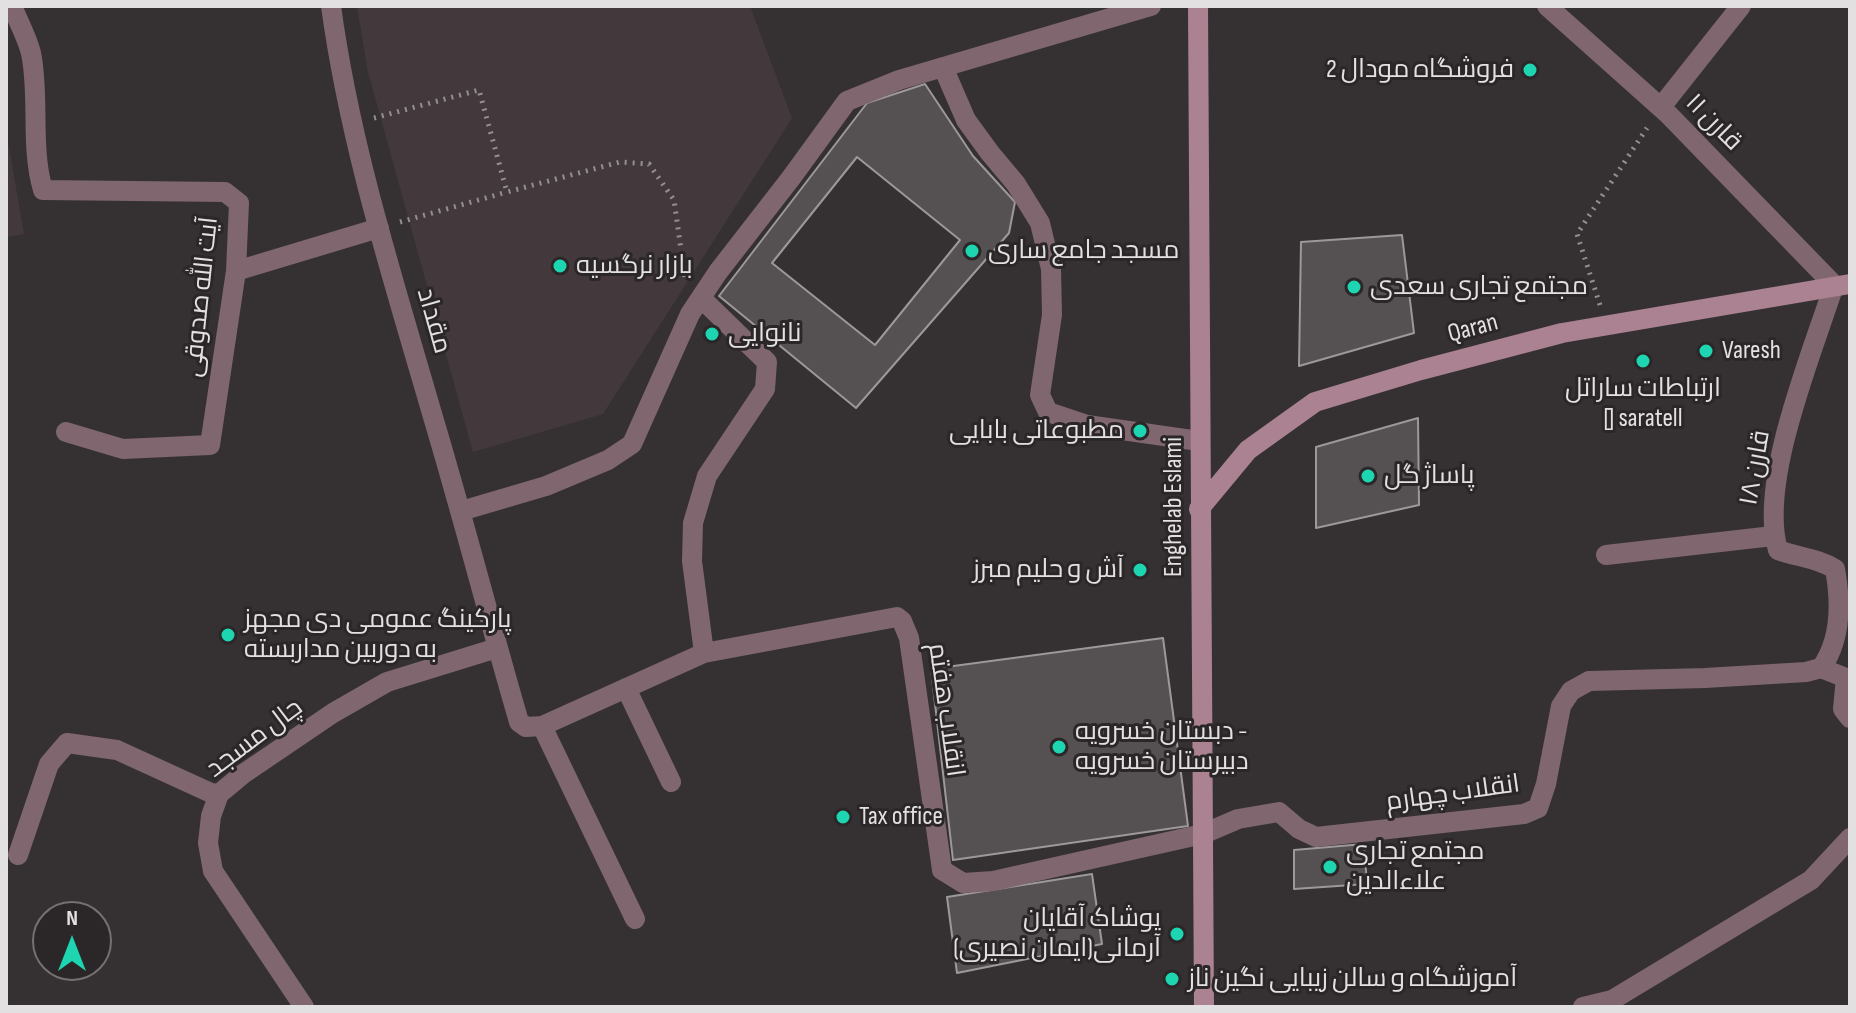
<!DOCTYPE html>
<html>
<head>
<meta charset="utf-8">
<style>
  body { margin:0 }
  #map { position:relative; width:1856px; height:1013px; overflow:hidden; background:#353132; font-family:"Sofia Sans Condensed",sans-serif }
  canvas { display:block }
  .frame { position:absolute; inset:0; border:8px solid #e3e0e1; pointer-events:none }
  .north { position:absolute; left:32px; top:901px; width:80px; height:80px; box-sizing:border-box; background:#2b2728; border:2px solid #757172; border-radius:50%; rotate:0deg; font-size:22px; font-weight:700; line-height:32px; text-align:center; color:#e3e0e1 }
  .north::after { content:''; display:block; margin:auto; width:28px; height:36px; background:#1ed5b1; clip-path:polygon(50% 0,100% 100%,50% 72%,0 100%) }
</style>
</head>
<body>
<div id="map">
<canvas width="1856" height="1013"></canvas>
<div class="frame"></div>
<div class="north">N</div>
</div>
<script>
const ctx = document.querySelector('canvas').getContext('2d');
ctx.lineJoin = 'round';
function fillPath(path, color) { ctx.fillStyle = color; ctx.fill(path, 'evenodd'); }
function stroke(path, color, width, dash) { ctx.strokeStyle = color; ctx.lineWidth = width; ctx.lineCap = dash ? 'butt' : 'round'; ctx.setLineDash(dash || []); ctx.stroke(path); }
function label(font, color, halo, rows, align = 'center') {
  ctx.font = font + ' "Sofia Sans Condensed",Cairo,sans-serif'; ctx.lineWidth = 6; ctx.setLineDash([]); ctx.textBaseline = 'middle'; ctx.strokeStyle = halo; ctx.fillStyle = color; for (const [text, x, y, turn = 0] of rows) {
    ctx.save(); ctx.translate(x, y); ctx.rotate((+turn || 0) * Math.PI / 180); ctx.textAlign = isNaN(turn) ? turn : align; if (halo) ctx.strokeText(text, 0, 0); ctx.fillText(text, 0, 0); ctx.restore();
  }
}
const built = new Path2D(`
  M 357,6 L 750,6 L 792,118 L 603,414 L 473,452 L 368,72 Z
  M 6,130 L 24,234 L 6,237 Z`);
const building = new Path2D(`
  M 925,84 L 973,156 L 1015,202 L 1009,233 L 856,408 L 719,296 L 867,103 ZM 857,157 L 960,240 L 875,345 L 772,263 Z
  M 1402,235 L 1414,333 L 1299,366 L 1301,242 Z
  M 1418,418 L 1419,505 L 1316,528 L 1316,447 Z
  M 1163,638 L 1188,826 L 953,860 L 931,669 Z
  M 1364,844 L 1367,884 L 1294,889 L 1294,850 Z
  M 1092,874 L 1102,944 L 957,973 L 947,897 Z`);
const path = new Path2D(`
  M 374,118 L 479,90 L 507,192 L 620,162 L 649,164 L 674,200 L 685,278
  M 400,222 L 507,192
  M 1600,305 L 1577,234 L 1647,128`);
const street = new Path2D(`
  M 12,6 C 18,21 27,37 31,53 C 40,97 30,146 43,190 L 225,192 L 239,203 L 236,271 L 210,445 L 123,449 L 66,432
  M 331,6 C 350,146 394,282 433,417 C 462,514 487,611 515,708 L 519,722 L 526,727 L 542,726 L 704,653 L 897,617 L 902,621 L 909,638 L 942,870 L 963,883 L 993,881 L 1203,834 L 1238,819 L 1279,812 L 1299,829 L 1316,837 L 1524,814 L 1538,808 L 1546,784 L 1561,706 L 1571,691 L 1589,681 L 1705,678 L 1806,672 L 1821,668
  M 1547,6 L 1668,114 L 1834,285 C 1812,354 1758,482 1778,550 C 1797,557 1817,558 1835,569 C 1841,602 1842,639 1821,668
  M 943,67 L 966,120 L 990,153 L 1016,184 L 1040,223 L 1051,269 L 1052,315 L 1040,395 L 1048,412 L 1087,425 L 1199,441
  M 1661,107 L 1741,6
  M 236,271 L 379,228
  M 701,298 L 767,362 L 765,389 L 707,476 L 693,523 L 692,561 L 704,653
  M 461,511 L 546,486 L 608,460 L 632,444 L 690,314 L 718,272 L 791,178 L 847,101 L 899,80 L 1151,6
  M 1606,555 L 1773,536
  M 1821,668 L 1846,678 L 1843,709 L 1850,718
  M 626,688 L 671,782
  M 542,726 L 635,919
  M 18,855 L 49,764 L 67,743 L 117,750 L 211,793 L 219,794
  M 304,1007 L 213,871 L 208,843 L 211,816 L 219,794 L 243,774 L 333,713 L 387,682 L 497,648
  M 1583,1007 L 1612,1000 L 1811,880 L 1850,838`);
const secondary = new Path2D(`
  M 1198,6 L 1204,1007
  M 1199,509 L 1248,450 L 1315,402 L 1421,370 L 1562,333 L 1850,284`);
const markers = [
  [1530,70,8,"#1ed5b1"],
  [972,251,8,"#1ed5b1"],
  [560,266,8,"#1ed5b1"],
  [1354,287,8,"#1ed5b1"],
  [712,334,8,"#1ed5b1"],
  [1706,351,8,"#1ed5b1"],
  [1643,361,8,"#1ed5b1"],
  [1140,431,8,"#1ed5b1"],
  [1368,476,8,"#1ed5b1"],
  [1140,570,8,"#1ed5b1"],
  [228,635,8,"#1ed5b1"],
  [1059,747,8,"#1ed5b1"],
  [843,817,8,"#1ed5b1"],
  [1330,867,8,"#1ed5b1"],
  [1177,934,8,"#1ed5b1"],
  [1172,979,8,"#1ed5b1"]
];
const poiNames = [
  ["فروشگاه مودال 2",1514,70,"right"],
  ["مسجد جامع ساری",988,251],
  ["بازار نرگسیه",576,266],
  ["مجتمع تجاری سعدی",1370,287],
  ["نانوایی",728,334],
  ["Varesh",1722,351],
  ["ارتباطات ساراتل",1643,389,"center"],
  ["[] saratell",1643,419,"center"],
  ["مطبوعاتی بابایی",1124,431,"right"],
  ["پاساژ گل",1384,476],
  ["آش و حلیم مبرز",1124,570,"right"],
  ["پارکینگ عمومی دی مجهز",244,620],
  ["به دوربین مداربسته",244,650],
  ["دبستان خسرویه -",1075,732],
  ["دبیرستان خسرویه",1075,762],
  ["Tax office",859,817],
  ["مجتمع تجاری",1346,852],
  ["علاءالدین",1346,882],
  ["پوشاک آقایان",1161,919,"right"],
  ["آرمانی(ایمان نصیری)",1161,949,"right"],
  ["آموزشگاه و سالن زیبایی نگین ناز",1188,979]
];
const streetNames = [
  ["قارن ۱۱",1713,123,45],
  ["آیت الله صدوقی",202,297,-84],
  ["مقداد",433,321,74],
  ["Qaran",1473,329,-15],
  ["قارن ۱۸",1756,468,-80],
  ["Enghelab Eslami",1174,507,-90],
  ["انقلاب هفتم",945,710,82],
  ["چال مسجد",255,739,-37],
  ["انقلاب چهارم",1453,794,-8]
];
fillPath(built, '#43393c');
fillPath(building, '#555052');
stroke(building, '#9d9899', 2);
stroke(path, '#928f90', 5, [2, 6]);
stroke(street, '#7f666f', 20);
stroke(secondary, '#ab8291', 20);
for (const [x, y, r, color] of markers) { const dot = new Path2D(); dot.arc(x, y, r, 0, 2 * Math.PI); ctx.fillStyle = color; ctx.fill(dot); stroke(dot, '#2b2728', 3); }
label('26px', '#e3e0e1', '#2b2728', poiNames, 'left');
label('26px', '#e3e0e1', '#2b2728', streetNames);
</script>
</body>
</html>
